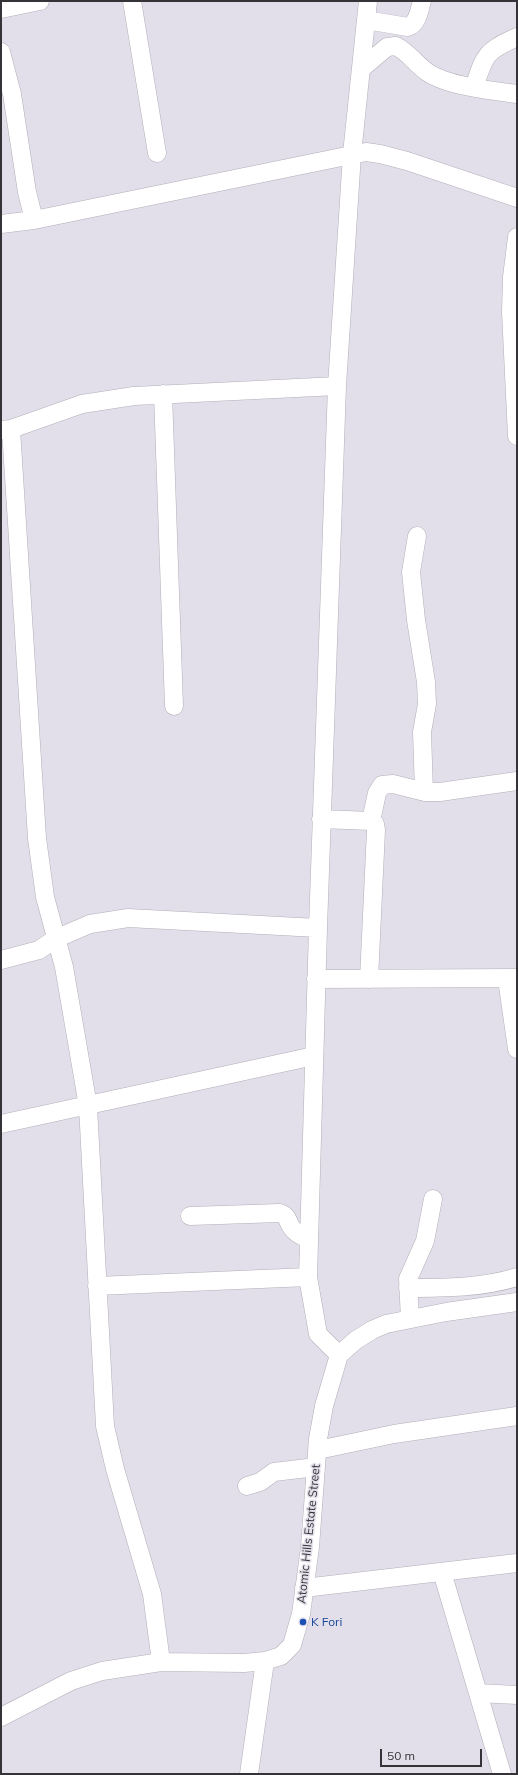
<!DOCTYPE html>
<html>
<head>
<meta charset="utf-8">
<style>
  body { margin:0 }
  #map { position:relative; width:518px; height:1775px; overflow:hidden; background:#e3dfea; font-family:Mulish,sans-serif }
  canvas { display:block }
  .frame { position:absolute; inset:0; border:2px solid #353337; pointer-events:none }
  .scale { position:absolute; left:380px; top:1749px; width:102px; height:18px; box-sizing:border-box; border:2px solid #353337; border-top:0; padding-left:5px; font-size:12px; line-height:14px; white-space:nowrap; color:#353337; -webkit-text-stroke:3px #e3dfea; paint-order:stroke }
</style>
</head>
<body>
<div id="map">
<canvas width="518" height="1775"></canvas>
<div class="frame"></div>
<div class="scale">50 m</div>
</div>
<script>
const ctx = document.querySelector('canvas').getContext('2d');
ctx.lineJoin = 'round';
function stroke(path, color, width, dash) { ctx.strokeStyle = color; ctx.lineWidth = width; ctx.lineCap = dash ? 'butt' : 'round'; ctx.setLineDash(dash || []); ctx.stroke(path); }
function label(font, color, halo, rows, align = 'center') {
  ctx.font = font + ' Mulish,sans-serif'; ctx.lineWidth = 3; ctx.setLineDash([]); ctx.textBaseline = 'middle'; ctx.strokeStyle = halo; ctx.fillStyle = color; for (const [text, x, y, turn = 0] of rows) {
    ctx.save(); ctx.translate(x, y); ctx.rotate((+turn || 0) * Math.PI / 180); ctx.textAlign = isNaN(turn) ? turn : align; if (halo) ctx.strokeText(text, 0, 0); ctx.fillText(text, 0, 0); ctx.restore();
  }
}
const minor = new Path2D(`
  M 132,1 L 157,153
  M 1,9 L 40,1
  M 366,20 L 408,27 C 418,23 419,11 422,1
  M 1,52 L 12,94 L 27,192 L 34,220
  M 361,69 L 387,47 L 396,46 C 408,52 416,64 427,72 C 447,86 493,91 517,94
  M 474,87 C 485,55 485,51 517,37
  M 1,224 L 34,220 L 366,152 L 380,154 L 407,161 L 517,198
  M 517,237 L 512,277 L 511,312 L 517,436
  M 163,394 L 174,706
  M 11,429 L 37,838 L 45,897 L 64,967 L 88,1106 L 105,1426 L 115,1469 L 152,1594 L 161,1662
  M 1,430 L 11,429 L 82,404 L 134,396 L 337,386
  M 417,536 L 411,572 L 416,620 L 426,682 L 427,704 L 422,732 L 424,792
  M 321,819 L 371,821 L 375,824 L 376,830 L 369,979
  M 371,821 L 377,793 L 382,785 L 393,784 L 425,792 L 440,792 L 517,781
  M 1,960 L 39,950 L 55,939 L 90,924 L 128,918 L 318,928
  M 316,979 L 517,978
  M 507,979 L 517,1049
  M 1,1124 L 314,1056
  M 190,1216 L 280,1213 C 289,1216 287,1222 292,1228 C 296,1234 303,1237 309,1239
  M 97,1286 L 308,1277
  M 408,1288 C 444,1288 482,1288 517,1277
  M 410,1319 L 408,1279 L 425,1241 L 433,1199
  M 339,1355 L 318,1334 L 308,1277 L 318,928 L 337,386 L 352,154 L 368,1
  M 318,1450 L 394,1434 L 517,1416
  M 247,1486 L 260,1482 L 274,1472 L 316,1467
  M 442,1572 L 502,1774
  M 304,1588 L 517,1563
  M 478,1693 L 517,1695
  M 1,1717 L 71,1681 L 102,1671 L 161,1662 L 244,1663 L 265,1661 L 281,1656 L 292,1645 L 301,1614 L 310,1547 L 318,1439 L 324,1406 L 339,1355 L 356,1340 L 372,1330 L 386,1324 L 446,1312 L 517,1302
  M 249,1774 L 265,1661`);
const markers = [
  [303,1622,4,"#1a4fb4"]
];
const streetNames = [
  ["Atomic Hills Estate Street",309,1534,-84]
];
const transitNames = [
  ["K Fori",311,1622]
];
stroke(minor, '#b2aeb8', 19);
stroke(minor, '#fff', 18);
for (const [x, y, r, color] of markers) { const dot = new Path2D(); dot.arc(x, y, r, 0, 2 * Math.PI); ctx.fillStyle = color; ctx.fill(dot); stroke(dot, '#e3dfea', 1.5); }
label('12px', '#353337', '#e3dfea', streetNames);
label('12px', '#164399', '#e3dfea', transitNames, 'left');
</script>
</body>
</html>
